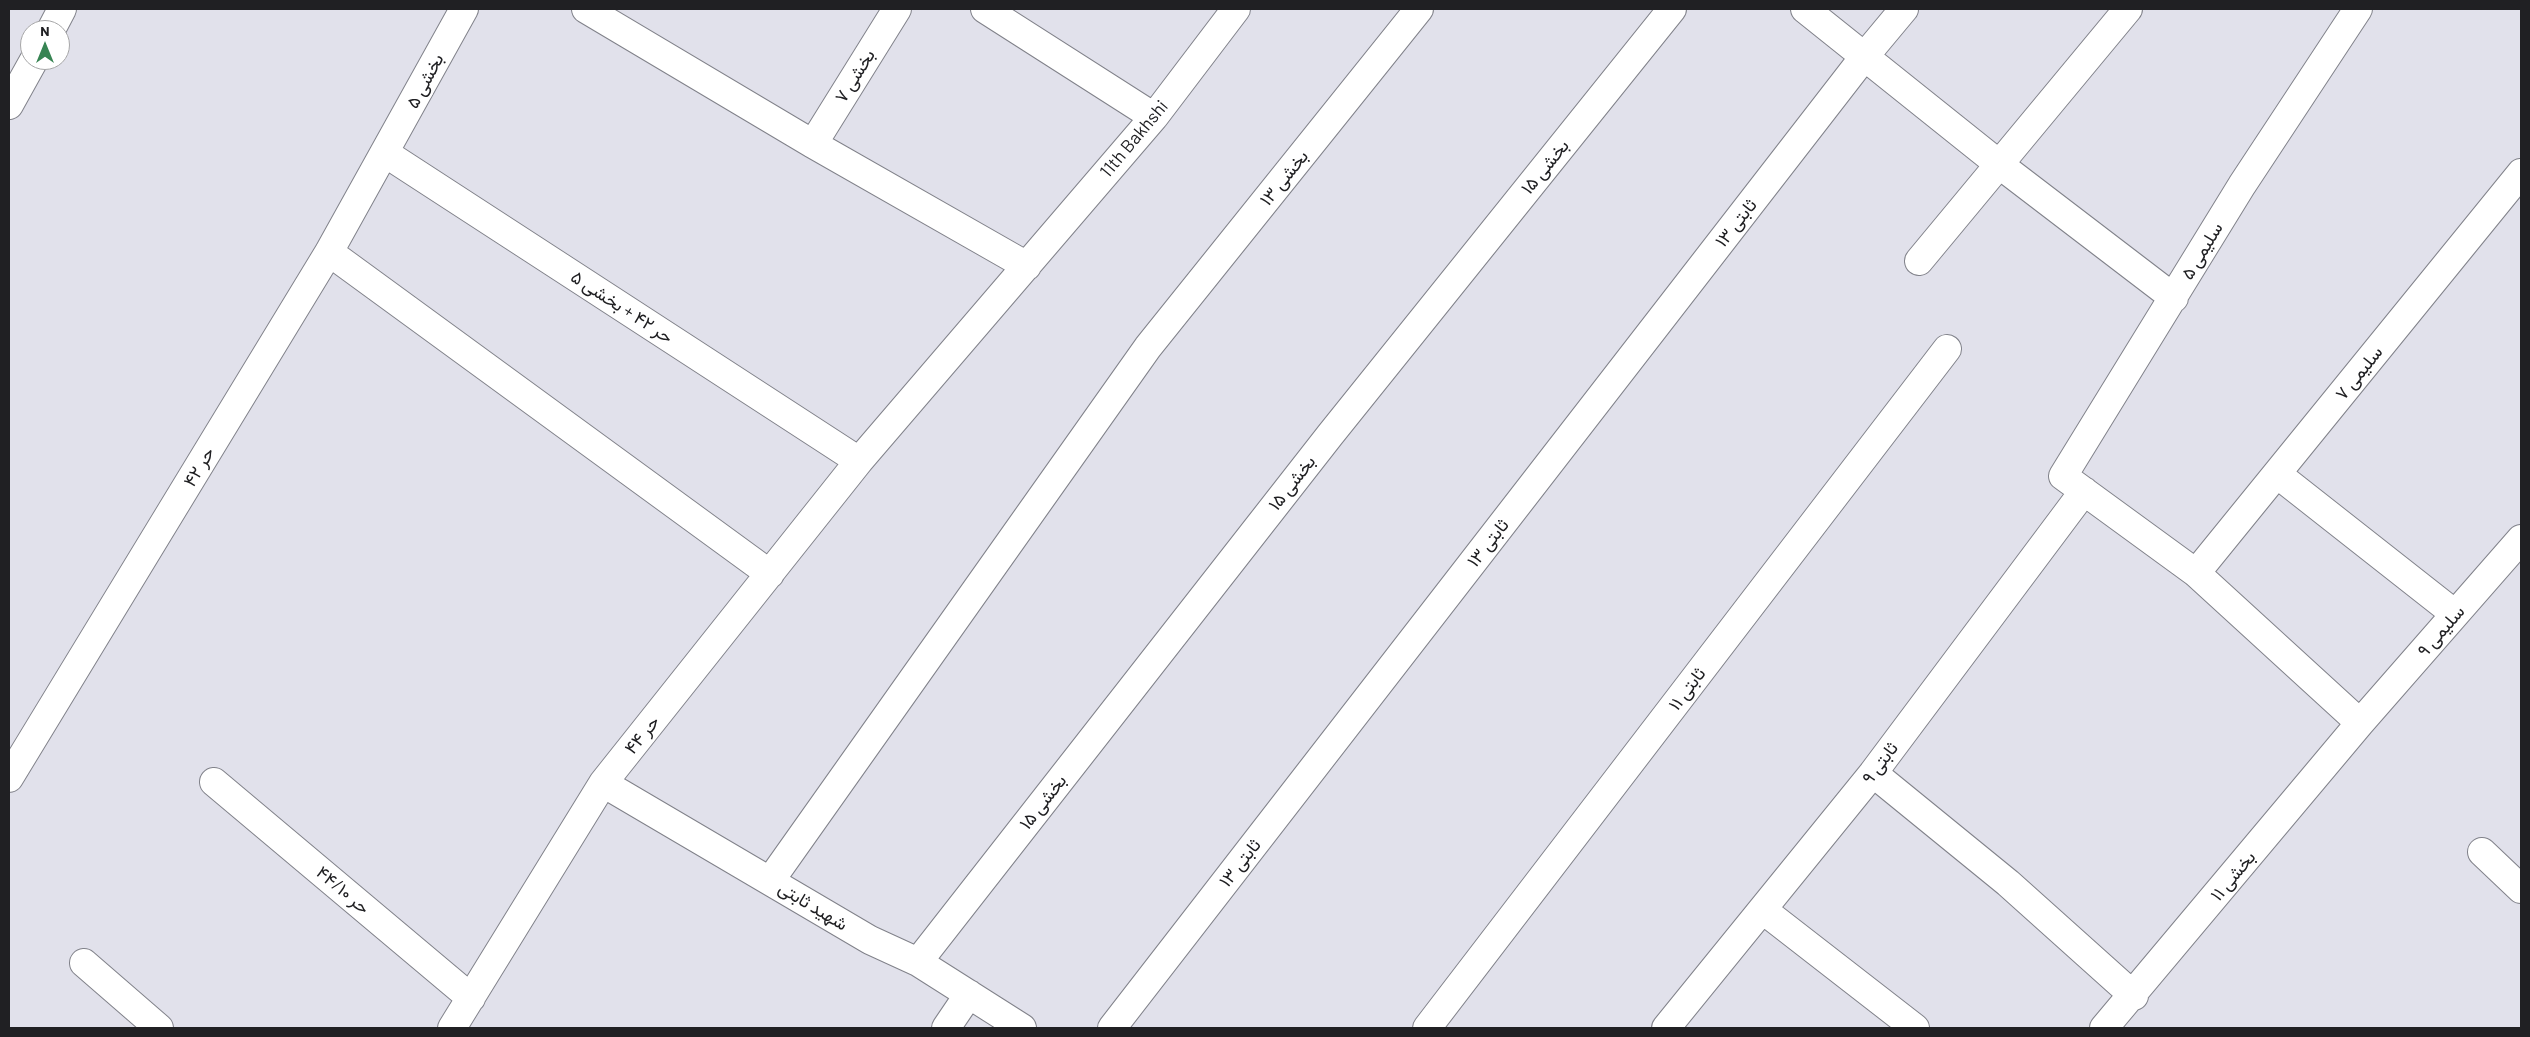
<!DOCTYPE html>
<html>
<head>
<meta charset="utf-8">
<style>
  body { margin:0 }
  #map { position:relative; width:2530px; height:1037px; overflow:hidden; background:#e1e1eb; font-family:Barlow,sans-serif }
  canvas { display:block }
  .frame { position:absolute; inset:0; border:10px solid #202023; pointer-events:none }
  .north { position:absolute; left:20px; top:20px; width:50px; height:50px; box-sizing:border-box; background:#fff; border:1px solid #a6a6a7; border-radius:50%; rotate:0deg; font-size:14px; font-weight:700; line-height:20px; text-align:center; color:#202023 }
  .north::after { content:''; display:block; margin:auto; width:18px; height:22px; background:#378453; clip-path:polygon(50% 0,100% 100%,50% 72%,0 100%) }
</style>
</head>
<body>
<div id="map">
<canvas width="2530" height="1037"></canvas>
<div class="frame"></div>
<div class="north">N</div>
</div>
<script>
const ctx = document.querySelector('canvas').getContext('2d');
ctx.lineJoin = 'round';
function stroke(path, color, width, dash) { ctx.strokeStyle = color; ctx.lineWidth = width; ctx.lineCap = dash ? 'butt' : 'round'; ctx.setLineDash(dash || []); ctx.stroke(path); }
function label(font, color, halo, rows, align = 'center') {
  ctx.font = font + ' Barlow,Vazirmatn,sans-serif'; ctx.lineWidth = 4.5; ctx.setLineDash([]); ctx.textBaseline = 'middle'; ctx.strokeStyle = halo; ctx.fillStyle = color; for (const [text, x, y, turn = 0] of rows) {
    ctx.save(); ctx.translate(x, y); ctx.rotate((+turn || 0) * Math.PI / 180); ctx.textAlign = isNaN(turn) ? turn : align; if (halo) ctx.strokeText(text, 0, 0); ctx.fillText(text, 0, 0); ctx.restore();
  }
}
const street = new Path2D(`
  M 586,9 L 813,144 L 1027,266
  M 985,9 L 1154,117
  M 1805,9 L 2000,165 L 2174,298
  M 2358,9 L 2242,185 L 2063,476 L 2196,573 L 2360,723
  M 51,30 L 62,9
  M 9,105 L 34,60
  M 813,144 L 897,9
  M 385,153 L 859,461
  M 329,252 L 770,574
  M 1919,261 L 2128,9
  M 2277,474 L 2455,614
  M 2196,573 L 2521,173
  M 1873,773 L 2008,883 L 2134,996
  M 9,778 L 329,252 L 464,9
  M 214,782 L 471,998
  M 603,783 L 870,940 L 918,962 L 1022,1028
  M 2482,852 L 2521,889
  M 770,881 L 1148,347 L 1419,9
  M 1763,910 L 1915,1028
  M 918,962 L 1330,435 L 1672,9
  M 84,963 L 159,1028
  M 452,1028 L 603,783 L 859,461 L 1154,117 L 1236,9
  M 946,1028 L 969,994
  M 1112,1028 L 1864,57 L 1904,9
  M 1427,1028 L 1947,349
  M 1666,1028 L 1873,773 L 2084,491
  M 2104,1028 L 2360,723 L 2521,539`);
const streetNames = [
  ["بخشی ۷",855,76,-58],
  ["بخشی ۵",425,81,-62],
  ["11th Bakhshi",1134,139,-50],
  ["بخشی ۱۵",1545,167,-51],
  ["بخشی ۱۳",1284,178,-51],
  ["ثابتی ۱۳",1736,223,-52],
  ["سلیمی ۵",2202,251,-59],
  ["حر ۴۲ + بخشی ۵",622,307,33],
  ["سلیمی ۷",2359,373,-51],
  ["حر ۴۲",199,467,-59],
  ["بخشی ۱۵",1292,483,-52],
  ["ثابتی ۱۳",1488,543,-52],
  ["سلیمی ۹",2441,631,-49],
  ["ثابتی ۱۱",1687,689,-53],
  ["حر ۴۴",642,735,-51],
  ["ثابتی ۹",1880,763,-53],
  ["بخشی ۱۵",1043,802,-52],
  ["ثابتی ۱۳",1240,863,-52],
  ["بخشی ۱۱",2233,876,-50],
  ["حر ۴۴/۱۰",343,890,40],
  ["شهید ثابتی",813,906,31]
];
stroke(street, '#81828a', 30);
stroke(street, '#fff', 28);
label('18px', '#202023', '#fff', streetNames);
</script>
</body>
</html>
